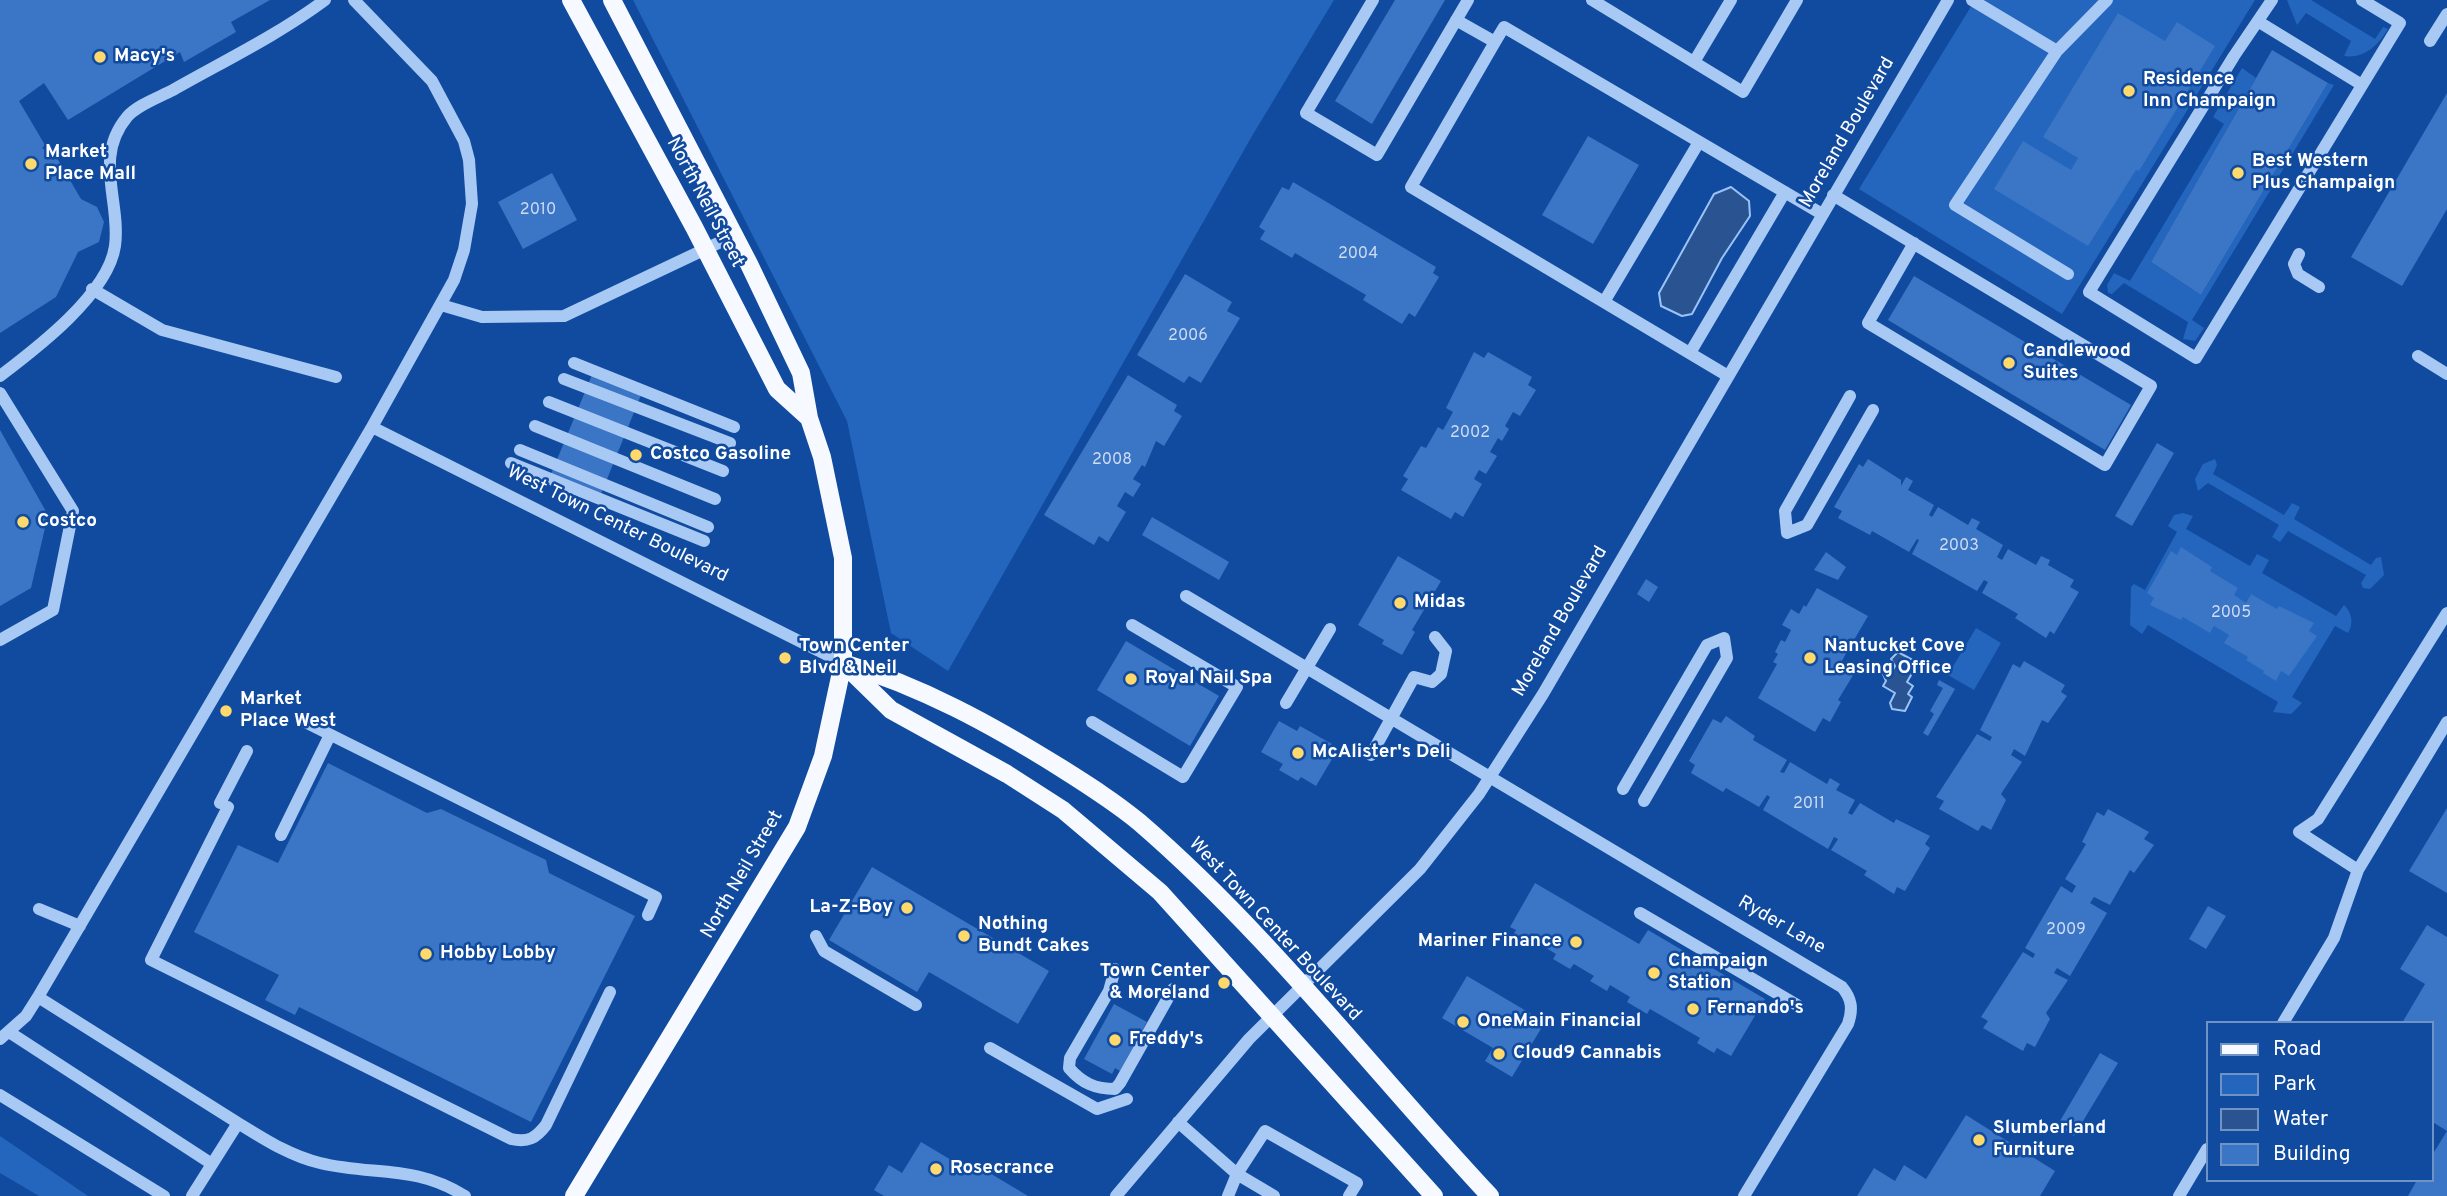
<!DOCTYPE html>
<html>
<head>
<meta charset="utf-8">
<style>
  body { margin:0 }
  #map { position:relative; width:2447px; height:1196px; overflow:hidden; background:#114b9f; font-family:Overpass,sans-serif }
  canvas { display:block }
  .legend { position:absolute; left:2206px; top:1021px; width:228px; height:161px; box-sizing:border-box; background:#114b9f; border:2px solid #7093c5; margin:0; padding:9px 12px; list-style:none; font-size:21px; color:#fff }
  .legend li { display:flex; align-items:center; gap:14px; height:35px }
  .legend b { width:35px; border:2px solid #7093c5 }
</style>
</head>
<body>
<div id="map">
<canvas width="2447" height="1196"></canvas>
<ul class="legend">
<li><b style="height:9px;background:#f6f9ff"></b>Road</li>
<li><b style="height:19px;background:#2465bd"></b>Park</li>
<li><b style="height:19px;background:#2a5392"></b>Water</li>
<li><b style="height:19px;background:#3a75c6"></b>Building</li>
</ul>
</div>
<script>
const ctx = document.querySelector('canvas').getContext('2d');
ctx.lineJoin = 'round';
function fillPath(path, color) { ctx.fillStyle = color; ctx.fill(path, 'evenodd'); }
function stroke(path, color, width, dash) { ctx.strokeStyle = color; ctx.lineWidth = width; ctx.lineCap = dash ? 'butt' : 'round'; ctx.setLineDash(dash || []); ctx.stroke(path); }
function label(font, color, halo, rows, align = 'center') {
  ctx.font = font + ' Overpass,sans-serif'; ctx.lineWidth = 5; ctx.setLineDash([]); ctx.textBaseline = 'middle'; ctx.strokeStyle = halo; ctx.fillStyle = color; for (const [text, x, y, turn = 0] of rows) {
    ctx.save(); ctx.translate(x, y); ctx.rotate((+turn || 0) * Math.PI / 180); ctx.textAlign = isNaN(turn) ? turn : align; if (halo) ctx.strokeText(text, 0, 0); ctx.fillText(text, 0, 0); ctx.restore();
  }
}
const green = new Path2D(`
  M 633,0 L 1334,0 L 1252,136 L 948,671 L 891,633 L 847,421 Z
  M 1975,0 L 2255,0 L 2062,314 L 1859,189 Z
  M 2311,0 L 2375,39 L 2383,27 L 2388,29 C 2378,46 2363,59 2344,56 L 2351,41 L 2306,13 L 2297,25 L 2287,0 Z
  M 2242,68 L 2256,78 L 2151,262 L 2201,295 L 2328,83 L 2334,85 L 2192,320 L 2204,328 L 2195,341 L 2183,339 L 2188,322 L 2124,283 L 2112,294 L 2108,293 L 2107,285 L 2114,273 L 2130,281 L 2224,124 L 2213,117 Z
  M 2215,459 L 2217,465 L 2213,474 L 2284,515 L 2292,503 L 2300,507 L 2294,519 L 2371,565 L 2376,558 L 2381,557 L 2384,575 L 2370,589 L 2363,588 L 2361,583 L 2366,575 L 2288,531 L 2280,542 L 2272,537 L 2279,525 L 2208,483 L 2198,491 L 2195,479 L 2203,464 Z
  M 2183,513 L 2193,516 L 2186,529 L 2250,566 L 2257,554 L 2269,560 L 2262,573 L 2336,616 L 2344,605 C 2352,613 2354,623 2348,633 L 2335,626 L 2292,697 L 2302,703 L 2291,714 L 2273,712 L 2278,702 L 2148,625 L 2142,634 L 2130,625 L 2131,587 L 2134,584 L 2145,590 L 2177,532 L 2168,526 L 2174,515 Z
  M 1976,628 L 2001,643 L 1974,690 L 1948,675 Z
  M 0,1136 L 88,1196 L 39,1196 L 0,1173 Z`);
const water = new Path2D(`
  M 1731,187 L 1749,201 L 1750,216 L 1722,258 L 1692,314 L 1682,316 L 1661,306 L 1659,293 L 1714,194 Z
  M 1898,652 L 1918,663 L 1907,682 L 1913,686 L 1908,694 L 1912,697 L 1905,711 L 1892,709 L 1890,703 L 1895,693 L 1883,686 L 1886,681 L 1883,674 L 1891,673 L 1895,666 L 1891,659 Z`);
const building = new Path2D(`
  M 0,0 L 270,0 L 231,22 L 236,32 L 184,62 L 180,52 L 68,120 L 44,83 L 19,101 L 45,145 L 42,148 L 57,158 L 81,199 L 97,207 L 104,222 L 99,242 L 78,252 L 56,297 L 0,333 Z
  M 1395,0 L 1445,0 L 1372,124 L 1335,101 Z
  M 2118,13 L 2165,41 L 2177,22 L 2215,46 L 2139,171 L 2136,170 L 2088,246 L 1994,189 L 2023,141 L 2071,170 L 2078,158 L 2043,137 Z
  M 2272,50 L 2328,83 L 2201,295 L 2151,262 Z
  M 2447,93 L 2447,209 L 2402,286 L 2351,257 Z
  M 1588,136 L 1639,165 L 1593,244 L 1542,215 Z
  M 552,173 L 577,220 L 523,249 L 498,202 Z
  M 1293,182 L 1436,267 L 1433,273 L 1439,277 L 1415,317 L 1409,313 L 1402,324 L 1363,300 L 1366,295 L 1295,253 L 1292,258 L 1260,239 L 1265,231 L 1259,227 L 1282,187 L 1289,190 Z
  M 1185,274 L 1232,302 L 1227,311 L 1240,318 L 1201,383 L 1189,376 L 1184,383 L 1137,355 Z
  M 1914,276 L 2131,405 L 2105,450 L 1888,320 Z
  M 1474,352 L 1484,358 L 1488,352 L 1532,377 L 1528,385 L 1536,390 L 1520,416 L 1513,412 L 1505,426 L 1509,429 L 1502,441 L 1498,438 L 1490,452 L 1497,456 L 1486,474 L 1479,470 L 1474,479 L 1482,484 L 1463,517 L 1455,512 L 1451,519 L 1401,490 L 1408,479 L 1403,476 L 1421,446 L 1426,448 L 1438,427 L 1443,430 L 1453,412 L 1446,408 Z
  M 592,375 L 641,395 L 601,494 L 551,474 Z
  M 1128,375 L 1177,405 L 1174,411 L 1182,416 L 1164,446 L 1156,441 L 1145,467 L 1142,465 L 1133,479 L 1141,484 L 1133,497 L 1125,492 L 1117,506 L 1126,512 L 1108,542 L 1099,536 L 1094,545 L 1044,515 Z
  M 0,430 L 48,515 L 31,588 L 0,606 Z
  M 2157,443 L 2174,453 L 2132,526 L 2115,516 Z
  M 1868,459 L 1901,480 L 1901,486 L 1906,477 L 1913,481 L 1908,490 L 1934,505 L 1929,515 L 1932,517 L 1938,507 L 1968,525 L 1972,518 L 1980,522 L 1976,529 L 2003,545 L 1997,557 L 2002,560 L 2008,549 L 2036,565 L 2041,556 L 2050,560 L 2048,565 L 2074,580 L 2070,587 L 2079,592 L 2054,634 L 2050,631 L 2046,638 L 2015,618 L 2018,614 L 1982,593 L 1988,582 L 1984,580 L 1977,591 L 1912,554 L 1919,540 L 1917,539 L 1909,552 L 1872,531 L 1870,535 L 1838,518 L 1842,511 L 1834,507 L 1859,464 L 1863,467 Z
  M 1152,517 L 1229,562 L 1219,580 L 1142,535 Z
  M 2181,547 L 2212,567 L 2210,571 L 2238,588 L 2234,595 L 2246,603 L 2251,594 L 2277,609 L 2279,606 L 2314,623 L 2309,631 L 2317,636 L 2289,676 L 2281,671 L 2276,681 L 2263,673 L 2264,671 L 2246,660 L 2248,657 L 2224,643 L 2229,635 L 2214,626 L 2210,633 L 2183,617 L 2181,620 L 2150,605 L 2154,598 L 2147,593 L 2171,551 L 2177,555 Z
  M 1826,552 L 1846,567 L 1838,580 L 1814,570 Z
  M 1398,556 L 1441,581 L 1412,630 L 1415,632 L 1402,655 L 1382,644 L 1384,640 L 1358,625 Z
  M 1646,579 L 1658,587 L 1649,602 L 1637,594 Z
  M 1817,588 L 1868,616 L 1840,664 L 1855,672 L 1838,700 L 1841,702 L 1830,722 L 1823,718 L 1815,732 L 1758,698 L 1777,664 L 1773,662 L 1778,654 L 1775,652 L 1781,640 L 1785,642 L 1791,630 L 1782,625 L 1791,609 L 1799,614 L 1804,605 L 1806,607 Z
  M 1126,641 L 1219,696 L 1190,746 L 1097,690 Z
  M 2024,661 L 2065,685 L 2061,692 L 2067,696 L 2048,723 L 2042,720 L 2025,756 L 2014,749 L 2011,755 L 2022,762 L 2001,794 L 2006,800 L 1991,830 L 1982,825 L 1978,831 L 1939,809 L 1944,801 L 1936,797 L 1977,734 L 1990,741 L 1992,737 L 1980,730 L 2013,664 L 2020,668 Z
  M 1939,680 L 1955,689 L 1928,736 L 1923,733 L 1934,714 L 1930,711 L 1943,688 L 1937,685 Z
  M 1726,716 L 1755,736 L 1753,740 L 1787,760 L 1780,772 L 1784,773 L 1790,762 L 1827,784 L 1830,778 L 1840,784 L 1836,790 L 1855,800 L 1848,813 L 1852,815 L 1860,803 L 1894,823 L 1896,819 L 1930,836 L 1925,844 L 1930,848 L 1905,891 L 1897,887 L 1894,894 L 1864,875 L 1867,871 L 1831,850 L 1838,839 L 1834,837 L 1828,849 L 1763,810 L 1770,797 L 1767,795 L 1759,807 L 1726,788 L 1723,792 L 1691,773 L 1695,765 L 1689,761 L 1713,719 L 1721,723 Z
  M 1279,721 L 1297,731 L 1300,726 L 1332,744 L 1329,750 L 1335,754 L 1316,786 L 1301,777 L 1298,781 L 1279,770 L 1283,764 L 1261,752 Z
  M 328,763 L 427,813 L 441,809 L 546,860 L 549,873 L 635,916 L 531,1122 L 299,1007 L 295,1015 L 265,1000 L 279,975 L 194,932 L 238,845 L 278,863 Z
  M 2447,808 L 2447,893 L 2409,871 Z
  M 2108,809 L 2149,832 L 2144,839 L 2154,845 L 2134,873 L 2130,870 L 2110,905 L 2094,897 L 2090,903 L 2107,913 L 2070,976 L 2057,968 L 2054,973 L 2068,980 L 2046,1013 L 2050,1019 L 2035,1047 L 2027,1043 L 2023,1051 L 1983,1028 L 1988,1021 L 1981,1017 L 2023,952 L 2033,958 L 2035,954 L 2025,948 L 2061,886 L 2072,893 L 2076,886 L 2065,879 L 2086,844 L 2082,842 L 2097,812 L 2104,816 Z
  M 872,867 L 1049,971 L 1018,1024 L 929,972 L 917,992 L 829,940 Z
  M 1535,883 L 1639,944 L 1648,930 L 1765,999 L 1731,1056 L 1717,1048 L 1714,1053 L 1697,1043 L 1700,1038 L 1650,1009 L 1647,1014 L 1627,1002 L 1630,997 L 1610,985 L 1607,991 L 1590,981 L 1594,976 L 1574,964 L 1570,969 L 1553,959 L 1556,954 L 1533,940 L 1530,946 L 1513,935 L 1516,930 L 1510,927 Z
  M 2208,906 L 2226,916 L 2206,949 L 2189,939 Z
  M 2427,925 L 2447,937 L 2447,1196 L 2408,1196 L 2417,1180 L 2431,1180 L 2431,1157 L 2447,1131 L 2431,1121 L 2431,1023 L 2402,1023 L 2425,984 L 2400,969 Z
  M 1467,976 L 1545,1022 L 1512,1077 L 1485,1061 L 1493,1048 L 1442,1018 Z
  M 1114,1004 L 1147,1022 L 1120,1071 L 1115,1068 L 1112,1074 L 1084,1059 Z
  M 2100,1053 L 2118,1063 L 2074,1136 L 2057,1126 Z
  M 1966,1115 L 2055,1171 L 2040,1196 L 1857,1196 L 1874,1168 L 1895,1181 L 1904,1165 L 1926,1179 Z
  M 921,1142 L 973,1173 L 978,1166 L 1028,1196 L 884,1196 L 874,1190 L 889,1165 L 902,1173 Z`);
const minor = new Path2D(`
  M 1373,0 L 1306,113 L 1377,155 L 1468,0
  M 1592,0 L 1743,92 L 1797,0
  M 1972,0 L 2057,51 L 1955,205 L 2068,274
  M 2272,0 L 2234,56 L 2089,292 L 2196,358 L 2400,23 L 2362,0
  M 1456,20 L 1495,42
  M 2259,22 L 2362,85
  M 2430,41 L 2447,14
  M 2057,51 L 2107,0
  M 1694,62 L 1731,0
  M 1833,195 L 2151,386 L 2105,465 L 1868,323 L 1914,243
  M 2299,254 L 2294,264 L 2298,274 L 2319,287
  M 92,289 L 162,330 L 336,377
  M 1604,302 L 1699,142
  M 441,305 L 482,317 L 564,316 L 733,236
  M 1690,353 L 1785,192
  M 2418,356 L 2447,374
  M 574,363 L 734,427
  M 0,376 C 37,348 108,294 115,246 C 121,201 93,158 127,117 C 137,105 160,97 173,90 C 224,61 278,35 325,0
  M 1728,376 L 1411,187 L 1495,42 L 1504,27 L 1822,214
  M 564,379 L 730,443
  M 0,393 L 73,511 L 53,610 L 0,640
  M 1850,396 L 1785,511 L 1787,533 L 1807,525 L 1873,410
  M 549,402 L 723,471
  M 535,426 L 715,499
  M 372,427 L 843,663
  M 520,450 L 708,527
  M 511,463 L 704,541
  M 1186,596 L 1842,987 C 1852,999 1853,1009 1848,1024 L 1744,1196
  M 1286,703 L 1330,629
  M 305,722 L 656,897 L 648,915
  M 1092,722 L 1183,777 L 1237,687 L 1132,625
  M 1371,755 L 1414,677 L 1432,682 L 1441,674 L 1446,651 L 1435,637
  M 1623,789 L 1707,645 L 1724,638 L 1727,658 L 1644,801
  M 220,803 L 247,751
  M 228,807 L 151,960 L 511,1139 C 528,1143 536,1138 546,1125 L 610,992
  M 281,835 L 330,735
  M 2358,870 L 2299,832 L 2318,819 L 2447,613
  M 39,909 L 80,926
  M 1640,913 L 1797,1005
  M 816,936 L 824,951 L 916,1005
  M 1115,969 L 1109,991 L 1070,1058 L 1069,1068 C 1082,1083 1095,1089 1115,1089 L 1120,1083 L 1173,989
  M 38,997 L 238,1123 L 192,1196
  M 2283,1023 L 2334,938 L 2358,870 L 2447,722
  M 9,1032 L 212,1164
  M 0,1039 L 26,1016 L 38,997 L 372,427 L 454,280 L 464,250 L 472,204 L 469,160 L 464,141 L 432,81 L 354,0
  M 990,1048 L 1097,1109 L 1127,1099
  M 0,1095 L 164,1196
  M 1178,1122 L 1237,1174 L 1274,1196
  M 238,1123 C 264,1139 290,1156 320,1163 C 373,1176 414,1164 465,1196
  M 1116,1196 L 1249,1039 L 1420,869 L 1479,794 L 1543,694 L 1948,0
  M 1228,1196 L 1237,1174 L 1265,1131 L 1357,1183 L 1349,1196
  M 2179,1196 L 2207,1149`);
const major = new Path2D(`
  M 571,0 L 694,227 L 777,389 L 809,418
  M 843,663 C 921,686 992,725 1061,768 C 1088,785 1115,802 1139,822 C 1268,933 1374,1072 1490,1196
  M 846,666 L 891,710 L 1007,774 L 1063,810 L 1160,892 L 1434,1196
  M 574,1196 L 797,827 L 823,756 L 843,663 L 843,558 L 822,457 L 809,418 L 801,373 L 749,264 L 612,0`);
const markers = [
  [100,57,7,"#ffd96c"],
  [2129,91,7,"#ffd96c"],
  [31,164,7,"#ffd96c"],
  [2238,173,7,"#ffd96c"],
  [2009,363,7,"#ffd96c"],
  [636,455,7,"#ffd96c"],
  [23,522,7,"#ffd96c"],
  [1400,603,7,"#ffd96c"],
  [785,658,7,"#ffd96c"],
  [1810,658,7,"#ffd96c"],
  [1131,679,7,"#ffd96c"],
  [226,711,7,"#ffd96c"],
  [1298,753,7,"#ffd96c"],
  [907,908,7,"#ffd96c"],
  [964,936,7,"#ffd96c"],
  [1576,942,7,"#ffd96c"],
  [426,954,7,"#ffd96c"],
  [1654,973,7,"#ffd96c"],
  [1224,983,7,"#ffd96c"],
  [1693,1009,7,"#ffd96c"],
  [1463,1022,7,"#ffd96c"],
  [1115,1040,7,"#ffd96c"],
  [1499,1054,7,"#ffd96c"],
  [1979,1140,7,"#ffd96c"],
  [936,1169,7,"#ffd96c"]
];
const numberNames = [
  ["2010",538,211],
  ["2004",1358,255],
  ["2006",1188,337],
  ["2002",1470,434],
  ["2008",1112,461],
  ["2003",1959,547],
  ["2005",2231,614],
  ["2011",1809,805],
  ["2009",2066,931]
];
const poiNames = [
  ["Macy's",114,57],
  ["Residence",2143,80],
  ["Inn Champaign",2143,102],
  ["Market",45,153],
  ["Place Mall",45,175],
  ["Best Western",2252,162],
  ["Plus Champaign",2252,184],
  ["Candlewood",2023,352],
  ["Suites",2023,374],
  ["Costco Gasoline",650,455],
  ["Costco",37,522],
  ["Midas",1414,603],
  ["Town Center",799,647],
  ["Blvd & Neil",799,669],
  ["Nantucket Cove",1824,647],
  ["Leasing Office",1824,669],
  ["Royal Nail Spa",1145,679],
  ["Market",240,700],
  ["Place West",240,722],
  ["McAlister's Deli",1312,753],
  ["La-Z-Boy",893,908,"right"],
  ["Nothing",978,925],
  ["Bundt Cakes",978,947],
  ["Mariner Finance",1562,942,"right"],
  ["Hobby Lobby",440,954],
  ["Champaign",1668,962],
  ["Station",1668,984],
  ["Town Center",1210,972,"right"],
  ["& Moreland",1210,994,"right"],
  ["Fernando's",1707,1009],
  ["OneMain Financial",1477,1022],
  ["Freddy's",1129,1040],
  ["Cloud9 Cannabis",1513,1054],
  ["Slumberland",1993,1129],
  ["Furniture",1993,1151],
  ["Rosecrance",950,1169]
];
const streetNames = [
  ["Moreland Boulevard",1848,133,-60],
  ["North Neil Street",704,203,62],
  ["West Town Center Boulevard",617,525,26],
  ["Moreland Boulevard",1561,622,-60],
  ["North Neil Street",743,875,-60],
  ["Ryder Lane",1781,926,30],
  ["West Town Center Boulevard",1274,930,47]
];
fillPath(green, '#2465bd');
fillPath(water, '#2a5392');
stroke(water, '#9bc3f8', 2);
fillPath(building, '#3a75c6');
stroke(minor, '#a9c9f5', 12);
stroke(major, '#f6f9ff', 18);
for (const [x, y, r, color] of markers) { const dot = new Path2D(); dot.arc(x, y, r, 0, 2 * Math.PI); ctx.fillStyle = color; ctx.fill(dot); stroke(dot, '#114b9f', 2.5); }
label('16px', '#cedcf1', null, numberNames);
label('bold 19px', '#fff', '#114b9f', poiNames, 'left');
label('19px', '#fff', '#114b9f', streetNames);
</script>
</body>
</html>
